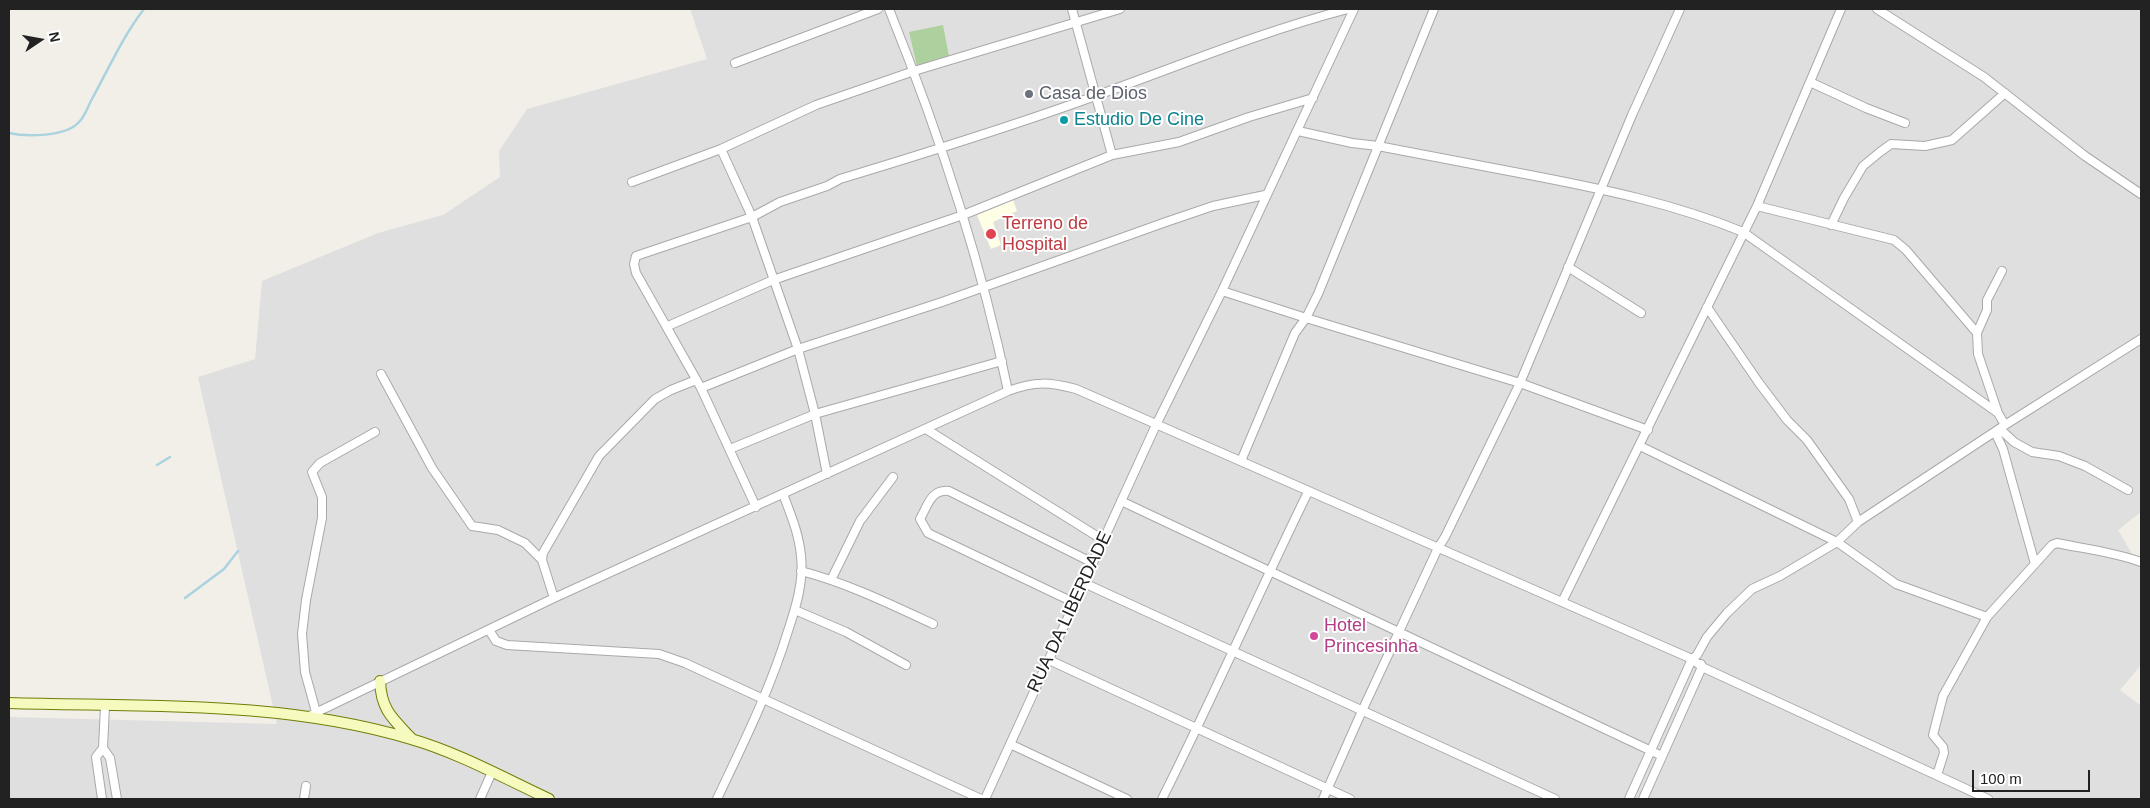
<!DOCTYPE html>
<html>
<head>
<meta charset="utf-8">
<style>
  body { margin:0 }
  #map { position:relative; width:2150px; height:808px; overflow:hidden; background:#f2efe9; font-family:Arial,sans-serif }
  canvas { display:block }
  .frame { position:absolute; inset:0; border:10px solid #222; pointer-events:none }
  .north { position:absolute; left:15px; top:15px; width:50px; height:50px; -webkit-text-stroke:4px #fff; paint-order:stroke; rotate:78deg; font-size:14px; font-weight:700; line-height:20px; text-align:center; color:#222 }
  .north::after { content:''; display:block; margin:auto; width:18px; height:22px; background:#222; clip-path:polygon(50% 0,100% 100%,50% 72%,0 100%) }
  .scale { position:absolute; left:1972px; top:770px; width:118px; height:22px; box-sizing:border-box; border:2px solid #222; border-top:0; padding-left:6px; font-size:15px; line-height:18px; white-space:nowrap; color:#222; -webkit-text-stroke:4px #fff; paint-order:stroke }
</style>
</head>
<body>
<div id="map">
<canvas width="2150" height="808"></canvas>
<div class="frame"></div>
<div class="north">N</div>
<div class="scale">100 m</div>
</div>
<script>
const ctx = document.querySelector('canvas').getContext('2d');
ctx.lineJoin = 'round';
function fillPath(path, color) { ctx.fillStyle = color; ctx.fill(path, 'evenodd'); }
function stroke(path, color, width, dash) { ctx.strokeStyle = color; ctx.lineWidth = width; ctx.lineCap = dash ? 'butt' : 'round'; ctx.setLineDash(dash || []); ctx.stroke(path); }
function label(font, color, halo, rows, align = 'center') {
  ctx.font = font + ' Arial,sans-serif'; ctx.lineWidth = 4; ctx.setLineDash([]); ctx.textBaseline = 'middle'; ctx.strokeStyle = halo; ctx.fillStyle = color; for (const [text, x, y, turn = 0] of rows) {
    ctx.save(); ctx.translate(x, y); ctx.rotate((+turn || 0) * Math.PI / 180); ctx.textAlign = isNaN(turn) ? turn : align; if (halo) ctx.strokeText(text, 0, 0); ctx.fillText(text, 0, 0); ctx.restore();
  }
}
const residential = new Path2D(`
  M 690,9 L 2141,9 L 2141,512 L 2118,530 L 2141,569 L 2141,665 L 2120,690 L 2141,706 L 2141,799 L 9,799 L 9,717 L 277,724 L 198,377 L 255,359 L 262,281 L 378,233 L 443,215 L 500,177 L 499,151 L 527,109 L 707,59 Z`);
const education = new Path2D(`
  M 1013,200 L 1017,211 L 993,222 L 1001,245 L 991,249 L 977,215 Z`);
const forest = new Path2D(`
  M 943,25 L 949,56 L 917,66 L 909,32 Z`);
const stream = new Path2D(`
  M 9,133 C 26,137 66,137 79,122 C 85,116 88,106 92,99 C 109,68 123,36 144,9
  M 157,465 L 170,457
  M 185,598 L 224,569 L 238,551`);
const minor = new Path2D(`
  M 889,9 C 939,133 981,260 1008,391
  M 1072,9 L 1112,155
  M 1877,9 L 1984,77 L 2085,156 L 2141,194
  M 735,63 L 878,9
  M 1810,82 L 1866,108 L 1905,123
  M 1298,131 L 1352,143 L 1378,146 C 1431,156 1483,166 1535,176 C 1607,190 1675,204 1743,232 L 1998,413 L 2005,425
  M 721,149 L 752,217 L 798,349 L 815,414 L 827,474
  M 632,182 L 721,149 L 816,105 L 914,71 L 1120,9
  M 1757,206 L 1894,240 L 1906,250 L 1977,333 L 1978,354 L 1998,413
  M 1831,225 L 1844,198 L 1863,166 L 1880,152 L 1891,144 L 1925,146 L 1952,140 L 2005,93
  M 1568,267 L 1641,313
  M 1222,291 L 1306,318 L 1520,383 L 1648,430
  M 1707,307 L 1759,383 L 1787,420 L 1807,440 L 1849,499 L 1858,522
  M 668,326 L 773,280 L 963,215 L 1112,155 L 1179,142 L 1249,117 L 1313,98
  M 1977,333 L 1987,310 L 1987,300 L 2002,271
  M 381,374 L 432,468 L 472,526 L 498,530 L 525,543 L 542,560
  M 701,388 L 798,349 L 942,302 L 1166,222 L 1213,206 L 1265,195
  M 926,429 L 1103,540
  M 2000,429 L 2014,442 L 2032,452 L 2059,456 L 2085,466 L 2128,490
  M 1995,432 L 2003,449 L 2035,564
  M 1640,446 L 1837,542 L 1896,584 L 1987,617
  M 730,449 L 815,414 L 1002,361
  M 1241,461 L 1295,333 L 1306,318 L 1318,294 L 1434,9
  M 1121,501 L 1662,756
  M 756,507 L 701,388 L 636,273 L 634,264 L 636,256 L 752,217 L 780,202 L 827,186 L 840,179 C 926,153 1013,126 1098,95 C 1181,65 1263,31 1348,9
  M 801,571 C 847,583 890,604 933,624
  M 831,580 L 860,521 L 893,477
  M 1084,583 L 1555,799
  M 554,598 L 542,560 L 543,553 L 599,456 L 655,399 L 671,390 L 696,380
  M 1562,602 L 1757,206 L 1841,9
  M 1075,603 L 928,533 L 920,519 C 928,505 931,489 949,491 L 1093,563
  M 795,610 L 846,632 L 906,665
  M 489,630 L 496,641 L 507,645 L 659,654 L 685,663 L 981,799
  M 1049,660 L 1350,799
  M 316,712 L 305,672 L 302,634 L 306,600 L 322,518 L 322,497 L 312,472 L 320,463 L 375,432
  M 307,717 L 554,598 L 1008,391 C 1036,381 1048,382 1076,389 L 1692,659 L 1702,667 L 1988,799
  M 1010,744 L 1127,799
  M 103,748 L 110,758 L 117,799
  M 1937,775 L 1944,753 L 1943,747 L 1933,735 L 1943,696 L 1987,617 L 2052,545 L 2057,543 C 2085,549 2114,552 2141,562
  M 102,799 L 96,757 L 103,748 L 105,706
  M 304,799 L 306,786
  M 480,799 L 492,772
  M 717,799 C 743,744 770,690 788,631 C 796,607 804,581 801,556 C 799,534 791,515 783,494
  M 985,799 L 1156,425 L 1222,291 L 1354,9
  M 1162,799 C 1213,698 1258,594 1308,492
  M 1323,799 L 1362,711 L 1438,548 L 1445,537 L 1520,383 L 1632,115 L 1680,9
  M 1629,799 L 1692,659 L 1697,655 L 1707,637 L 1727,613 L 1752,589 L 1780,576 L 1837,542 L 1858,522 L 2005,425 L 2141,339
  M 1643,799 L 1702,667 L 1701,664`);
const secondary = new Path2D(`
  M 380,681 C 381,710 393,719 412,739
  M 9,703 C 142,707 282,700 411,739 C 459,753 504,778 549,799`);
const markers = [
  [1029,94,5,"#6b7280"],
  [1064,120,5,"#0f9aa8"],
  [991,234,6,"#e0444e"],
  [1314,636,5,"#d1479c"]
];
const worshipNames = [
  ["Casa de Dios",1039,94]
];
const cultureNames = [
  ["Estudio De Cine",1074,120]
];
const healthNames = [
  ["Terreno de",1002,224],
  ["Hospital",1002,245]
];
const streetNames = [
  ["RUA DA LIBERDADE",1070,612,-65]
];
const hotelNames = [
  ["Hotel",1324,626],
  ["Princesinha",1324,647]
];
fillPath(residential, '#e0dfdf');
fillPath(education, '#ffffe5');
fillPath(forest, '#add19e');
stroke(stream, '#aad3df', 2.5);
stroke(minor, '#a9a9a9', 10);
stroke(secondary, '#707d05', 12);
stroke(minor, '#fff', 8);
stroke(secondary, '#f7fabf', 10);
for (const [x, y, r, color] of markers) { const dot = new Path2D(); dot.arc(x, y, r, 0, 2 * Math.PI); ctx.fillStyle = color; ctx.fill(dot); stroke(dot, '#fff', 2); }
label('18px', '#5b616d', '#fff', worshipNames, 'left');
label('18px', '#0d838f', '#fff', cultureNames, 'left');
label('18px', '#be3a42', '#fff', healthNames, 'left');
label('18px', '#222', '#fff', streetNames);
label('18px', '#b23c85', '#fff', hotelNames, 'left');
</script>
</body>
</html>
